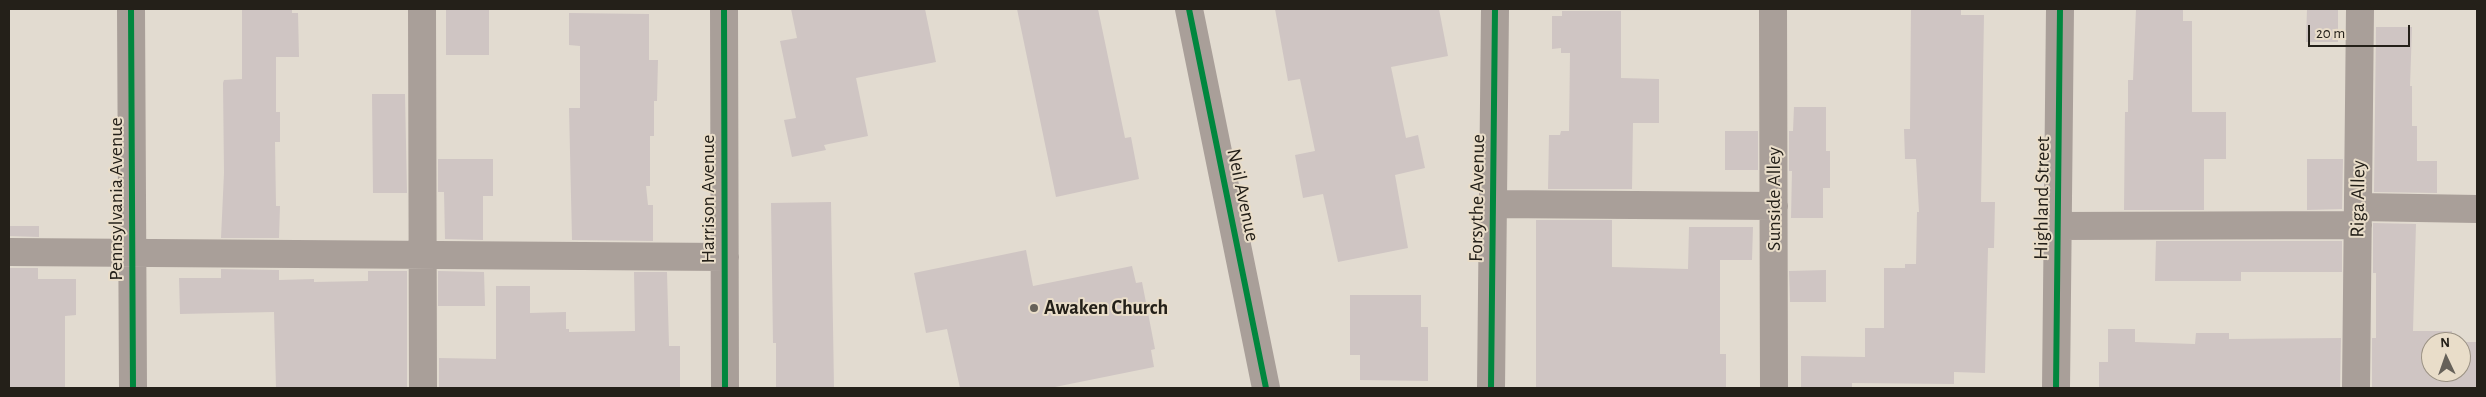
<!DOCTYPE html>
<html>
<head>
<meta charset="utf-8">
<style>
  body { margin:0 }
  #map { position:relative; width:2486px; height:397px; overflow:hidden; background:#e2dbd0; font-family:"Alegreya Sans",sans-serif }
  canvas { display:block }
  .frame { position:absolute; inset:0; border:10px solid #242019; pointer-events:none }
  .north { position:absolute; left:2421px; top:332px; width:50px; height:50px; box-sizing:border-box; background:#e9ddc9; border:1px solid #9a9183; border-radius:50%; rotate:357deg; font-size:14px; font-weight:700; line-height:20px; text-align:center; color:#242019 }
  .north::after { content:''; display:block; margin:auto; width:18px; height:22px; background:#666159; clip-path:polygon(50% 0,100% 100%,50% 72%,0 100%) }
  .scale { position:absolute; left:2308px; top:25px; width:102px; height:22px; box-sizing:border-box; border:2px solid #242019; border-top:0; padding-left:6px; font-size:15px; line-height:18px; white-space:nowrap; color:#242019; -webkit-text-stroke:4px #e9ddc9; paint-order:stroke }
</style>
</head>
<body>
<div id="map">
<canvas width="2486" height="397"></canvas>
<div class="frame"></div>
<div class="north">N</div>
<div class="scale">20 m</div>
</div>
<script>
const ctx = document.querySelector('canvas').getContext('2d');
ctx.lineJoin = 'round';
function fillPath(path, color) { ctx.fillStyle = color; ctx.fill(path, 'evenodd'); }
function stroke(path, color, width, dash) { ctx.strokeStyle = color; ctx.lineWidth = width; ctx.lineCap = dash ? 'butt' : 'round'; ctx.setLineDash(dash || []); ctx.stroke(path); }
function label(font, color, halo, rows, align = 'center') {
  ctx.font = font + ' "Alegreya Sans",sans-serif'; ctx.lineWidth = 4; ctx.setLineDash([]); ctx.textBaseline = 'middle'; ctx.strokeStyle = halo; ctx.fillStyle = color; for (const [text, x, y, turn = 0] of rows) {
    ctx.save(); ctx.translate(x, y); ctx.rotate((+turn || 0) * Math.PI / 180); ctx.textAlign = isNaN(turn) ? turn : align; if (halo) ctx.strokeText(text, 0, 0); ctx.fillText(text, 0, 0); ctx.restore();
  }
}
const building = new Path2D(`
  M 242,9 L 292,9 L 292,13 L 298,13 L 299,57 L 276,57 L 276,112 L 280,112 L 280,142 L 275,142 L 276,206 L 280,206 L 279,238 L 221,238 L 224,173 L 223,83 L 224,80 L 242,79 Z
  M 446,9 L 489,9 L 489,55 L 446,55 Z
  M 791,9 L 925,9 L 936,62 L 856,78 L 868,136 L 824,145 L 826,150 L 792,157 L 784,120 L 796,118 L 780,41 L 797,38 Z
  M 1017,9 L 1098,9 L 1125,138 L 1131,137 L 1139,179 L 1056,197 Z
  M 1275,9 L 1439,9 L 1448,56 L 1391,67 L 1406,138 L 1418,135 L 1425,168 L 1395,175 L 1408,248 L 1338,262 L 1323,194 L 1303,198 L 1295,155 L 1315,151 L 1300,79 L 1288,81 Z
  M 1911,9 L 1961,9 L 1961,15 L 1984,15 L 1981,202 L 1995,202 L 1994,248 L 1988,248 L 1985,373 L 1954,372 L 1954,384 L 1852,383 L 1852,388 L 1801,388 L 1801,356 L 1865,357 L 1865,328 L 1884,328 L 1884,268 L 1905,268 L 1905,264 L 1916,264 L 1917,212 L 1919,212 L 1916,159 L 1905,159 L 1904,129 L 1910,129 Z
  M 2136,9 L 2183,9 L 2183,21 L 2192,21 L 2192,112 L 2226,112 L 2226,159 L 2204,159 L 2204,210 L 2124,210 L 2125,112 L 2128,112 L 2128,80 L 2133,80 Z
  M 2307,9 L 2338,9 L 2338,42 L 2306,42 Z
  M 1562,11 L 1621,11 L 1621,78 L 1659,79 L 1659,123 L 1633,123 L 1632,189 L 1548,189 L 1549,135 L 1560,135 L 1561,131 L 1569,131 L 1570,53 L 1561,53 L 1561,48 L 1552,49 L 1552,16 L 1562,16 Z
  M 569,13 L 649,14 L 649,60 L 658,60 L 657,101 L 654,101 L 654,136 L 650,136 L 650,186 L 646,186 L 648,205 L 653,205 L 653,241 L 572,240 L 569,108 L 580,108 L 580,46 L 569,45 Z
  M 2376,27 L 2412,27 L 2410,86 L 2412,86 L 2412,126 L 2417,126 L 2417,161 L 2437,161 L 2437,193 L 2374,192 Z
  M 372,94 L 405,94 L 407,193 L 373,193 Z
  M 1794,107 L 1826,107 L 1826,151 L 1830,151 L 1830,188 L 1823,188 L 1823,218 L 1791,218 L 1792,171 L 1789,171 L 1789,131 L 1793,131 Z
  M 1725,131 L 1758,131 L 1758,170 L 1725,170 Z
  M 438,159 L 493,159 L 493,196 L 483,196 L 483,240 L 445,239 L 444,192 L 438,192 Z
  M 2307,159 L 2343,159 L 2342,209 L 2307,210 Z
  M 831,202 L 834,388 L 776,388 L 776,343 L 773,343 L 771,203 Z
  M 1536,220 L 1612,220 L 1612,267 L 1688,269 L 1689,227 L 1753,227 L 1752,260 L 1720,260 L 1720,354 L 1726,354 L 1726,388 L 1536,388 Z
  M 2373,223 L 2416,224 L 2413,331 L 2452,331 L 2452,342 L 2477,342 L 2477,388 L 2372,388 L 2372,338 L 2376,338 L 2376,273 L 2373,273 ZM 2431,342 L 2461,342 L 2461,372 L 2431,372 Z
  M 9,226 L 39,226 L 39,237 L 9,236 Z
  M 2156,241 L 2342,241 L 2342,272 L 2241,272 L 2241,281 L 2155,281 Z
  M 1026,250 L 1033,286 L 1132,266 L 1136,283 L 1142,282 L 1155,349 L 1151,350 L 1154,367 L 1050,388 L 960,388 L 947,329 L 926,333 L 914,273 Z
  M 9,268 L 38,268 L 38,279 L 76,279 L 76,315 L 65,316 L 65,388 L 9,388 Z
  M 221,269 L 279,270 L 279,280 L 314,279 L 314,282 L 368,281 L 368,271 L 407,271 L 407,388 L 276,388 L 274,312 L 180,314 L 179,278 L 221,278 Z
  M 1826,270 L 1826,302 L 1790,302 L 1789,271 Z
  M 438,271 L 484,272 L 485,306 L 438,306 Z
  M 634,272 L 667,272 L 669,346 L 680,346 L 680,388 L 439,388 L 439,358 L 496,359 L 496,286 L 530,286 L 530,313 L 566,312 L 566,329 L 569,329 L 569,332 L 635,331 Z
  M 1350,295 L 1421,295 L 1421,327 L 1428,327 L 1428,381 L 1360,380 L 1360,355 L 1350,355 Z
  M 2108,329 L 2135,329 L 2135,342 L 2195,344 L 2196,333 L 2229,333 L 2229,339 L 2341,338 L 2340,388 L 2099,388 L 2099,362 L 2108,362 Z`);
const minor = new Path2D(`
  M 131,9 L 133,388
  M 422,9 L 423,388
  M 724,9 L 725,388
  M 1189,9 L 1266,388
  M 1773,9 L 1774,388
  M 1493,204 L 1774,206
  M 2359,207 L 2477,209
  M 2058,226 L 2358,225
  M 9,252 L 725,257
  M 1491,388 L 1495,9
  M 2056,388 L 2060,9
  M 2356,388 L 2360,9`);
const cycleway = new Path2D(`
  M 131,9 L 133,388
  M 724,9 L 725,388
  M 1189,9 L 1266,388
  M 1491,388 L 1495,9
  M 2056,388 L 2060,9`);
const markers = [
  [1034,308,5,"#666159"]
];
const streetNames = [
  ["Neil Avenue",1243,195,78],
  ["Forsythe Avenue",1477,198,-89],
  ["Highland Street",2042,198,-89],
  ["Pennsylvania Avenue",116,199,-90],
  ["Harrison Avenue",708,199,-90],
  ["Sunside Alley",1774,199,-90],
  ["Riga Alley",2358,199,-89]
];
const poiNames = [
  ["Awaken Church",1044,308]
];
fillPath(building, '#cfc5c3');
stroke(minor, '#a99f99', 28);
stroke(cycleway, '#00873e', 6);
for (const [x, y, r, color] of markers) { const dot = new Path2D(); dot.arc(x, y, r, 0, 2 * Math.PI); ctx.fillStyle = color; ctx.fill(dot); stroke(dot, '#e9ddc9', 2); }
label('20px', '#242019', '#e9ddc9', streetNames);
label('bold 20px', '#242019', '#e9ddc9', poiNames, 'left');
</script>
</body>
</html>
